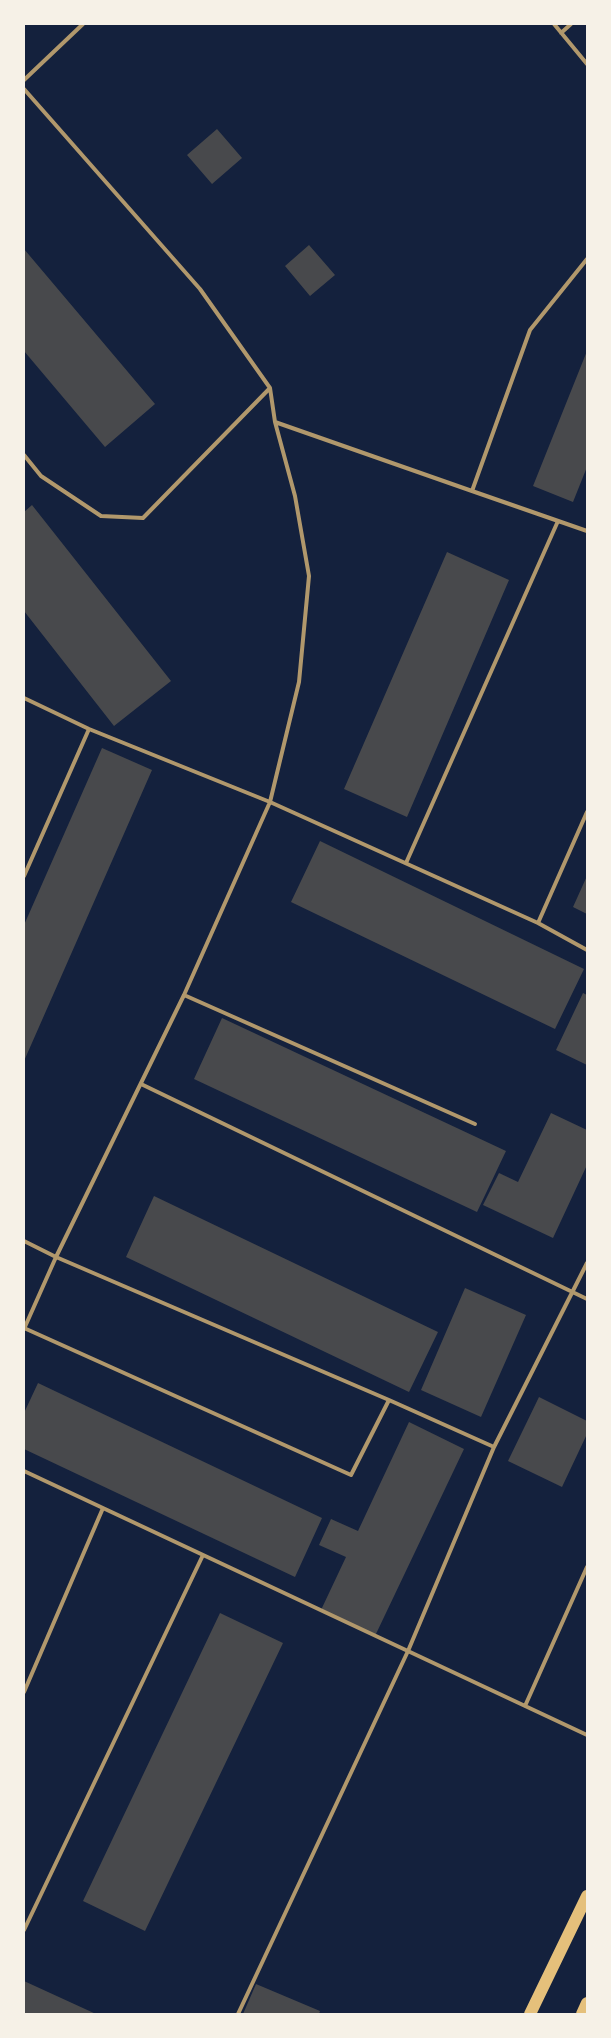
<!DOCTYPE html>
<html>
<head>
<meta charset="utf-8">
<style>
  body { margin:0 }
  #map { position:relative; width:611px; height:2038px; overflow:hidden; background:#14213d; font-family:"DejaVu Sans",sans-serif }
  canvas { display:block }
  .frame { position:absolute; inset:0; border:25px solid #f6f1e7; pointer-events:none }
</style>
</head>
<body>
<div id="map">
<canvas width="611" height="2038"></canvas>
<div class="frame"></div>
</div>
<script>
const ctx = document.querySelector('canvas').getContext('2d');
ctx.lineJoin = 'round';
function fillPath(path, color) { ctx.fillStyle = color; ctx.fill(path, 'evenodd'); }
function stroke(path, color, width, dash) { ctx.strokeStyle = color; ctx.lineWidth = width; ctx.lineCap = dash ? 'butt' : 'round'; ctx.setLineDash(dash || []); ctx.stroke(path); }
const building = new Path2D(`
  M 217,129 L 242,158 L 212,184 L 187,155 Z
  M 309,245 L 335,275 L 310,296 L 285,266 Z
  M 24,249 L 155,404 L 105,447 L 24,351 Z
  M 587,351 L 587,467 L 573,502 L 533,486 Z
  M 32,505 L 171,681 L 114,726 L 24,611 L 24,512 Z
  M 447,552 L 509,580 L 407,817 L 344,789 Z
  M 102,748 L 152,770 L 24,1061 L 24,925 Z
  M 320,841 L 584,969 L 555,1029 L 291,902 Z
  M 587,876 L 587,914 L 573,907 Z
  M 583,993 L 587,995 L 587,1065 L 556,1050 Z
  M 222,1018 L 506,1151 L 477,1212 L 194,1079 Z
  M 551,1113 L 587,1130 L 587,1165 L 553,1238 L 483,1205 L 499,1173 L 518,1182 Z
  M 154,1196 L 438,1332 L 409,1392 L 126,1257 Z
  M 465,1288 L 526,1315 L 481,1417 L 421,1390 Z
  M 38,1383 L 322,1518 L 295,1577 L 24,1449 L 24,1413 Z
  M 539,1397 L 587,1421 L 587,1434 L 562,1487 L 508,1461 Z
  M 409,1422 L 464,1449 L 375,1636 L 321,1610 L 346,1557 L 319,1545 L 331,1519 L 358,1531 Z
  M 220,1613 L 283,1643 L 145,1931 L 83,1901 Z
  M 24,1981 L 96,2014 L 24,2014 Z
  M 256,1984 L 320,2011 L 319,2014 L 243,2014 Z`);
const service = new Path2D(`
  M 554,24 L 587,64
  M 561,33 L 571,24
  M 24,80 L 83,24
  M 24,89 L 200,289 L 270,388 L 275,422 L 295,496 L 309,576 L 299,682 L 270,802 L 184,995 L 56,1257 L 24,1329
  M 587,259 L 530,330 L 472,491 L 587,531
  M 275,422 L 472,491
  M 24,455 L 41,476 L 101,516 L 143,518 L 270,388
  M 24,698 L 89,729 L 270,802 L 538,923
  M 587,812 L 538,923 L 587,950
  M 406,863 L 558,521
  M 24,876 L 89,729
  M 184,995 L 475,1124
  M 141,1084 L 587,1299
  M 24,1241 L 56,1257 L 389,1400
  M 24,1328 L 351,1475 L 389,1400 L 494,1447 L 408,1651 L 238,2014
  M 494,1447 L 587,1263
  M 24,1471 L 587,1735
  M 24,1692 L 103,1508
  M 525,1706 L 587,1567
  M 24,1930 L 203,1555`);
const primary = new Path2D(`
  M 530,2014 L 587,1896
  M 582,2014 L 587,2003`);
fillPath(building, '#48494c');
stroke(service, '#b1986c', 4);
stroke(primary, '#e5c07b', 12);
</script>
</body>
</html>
